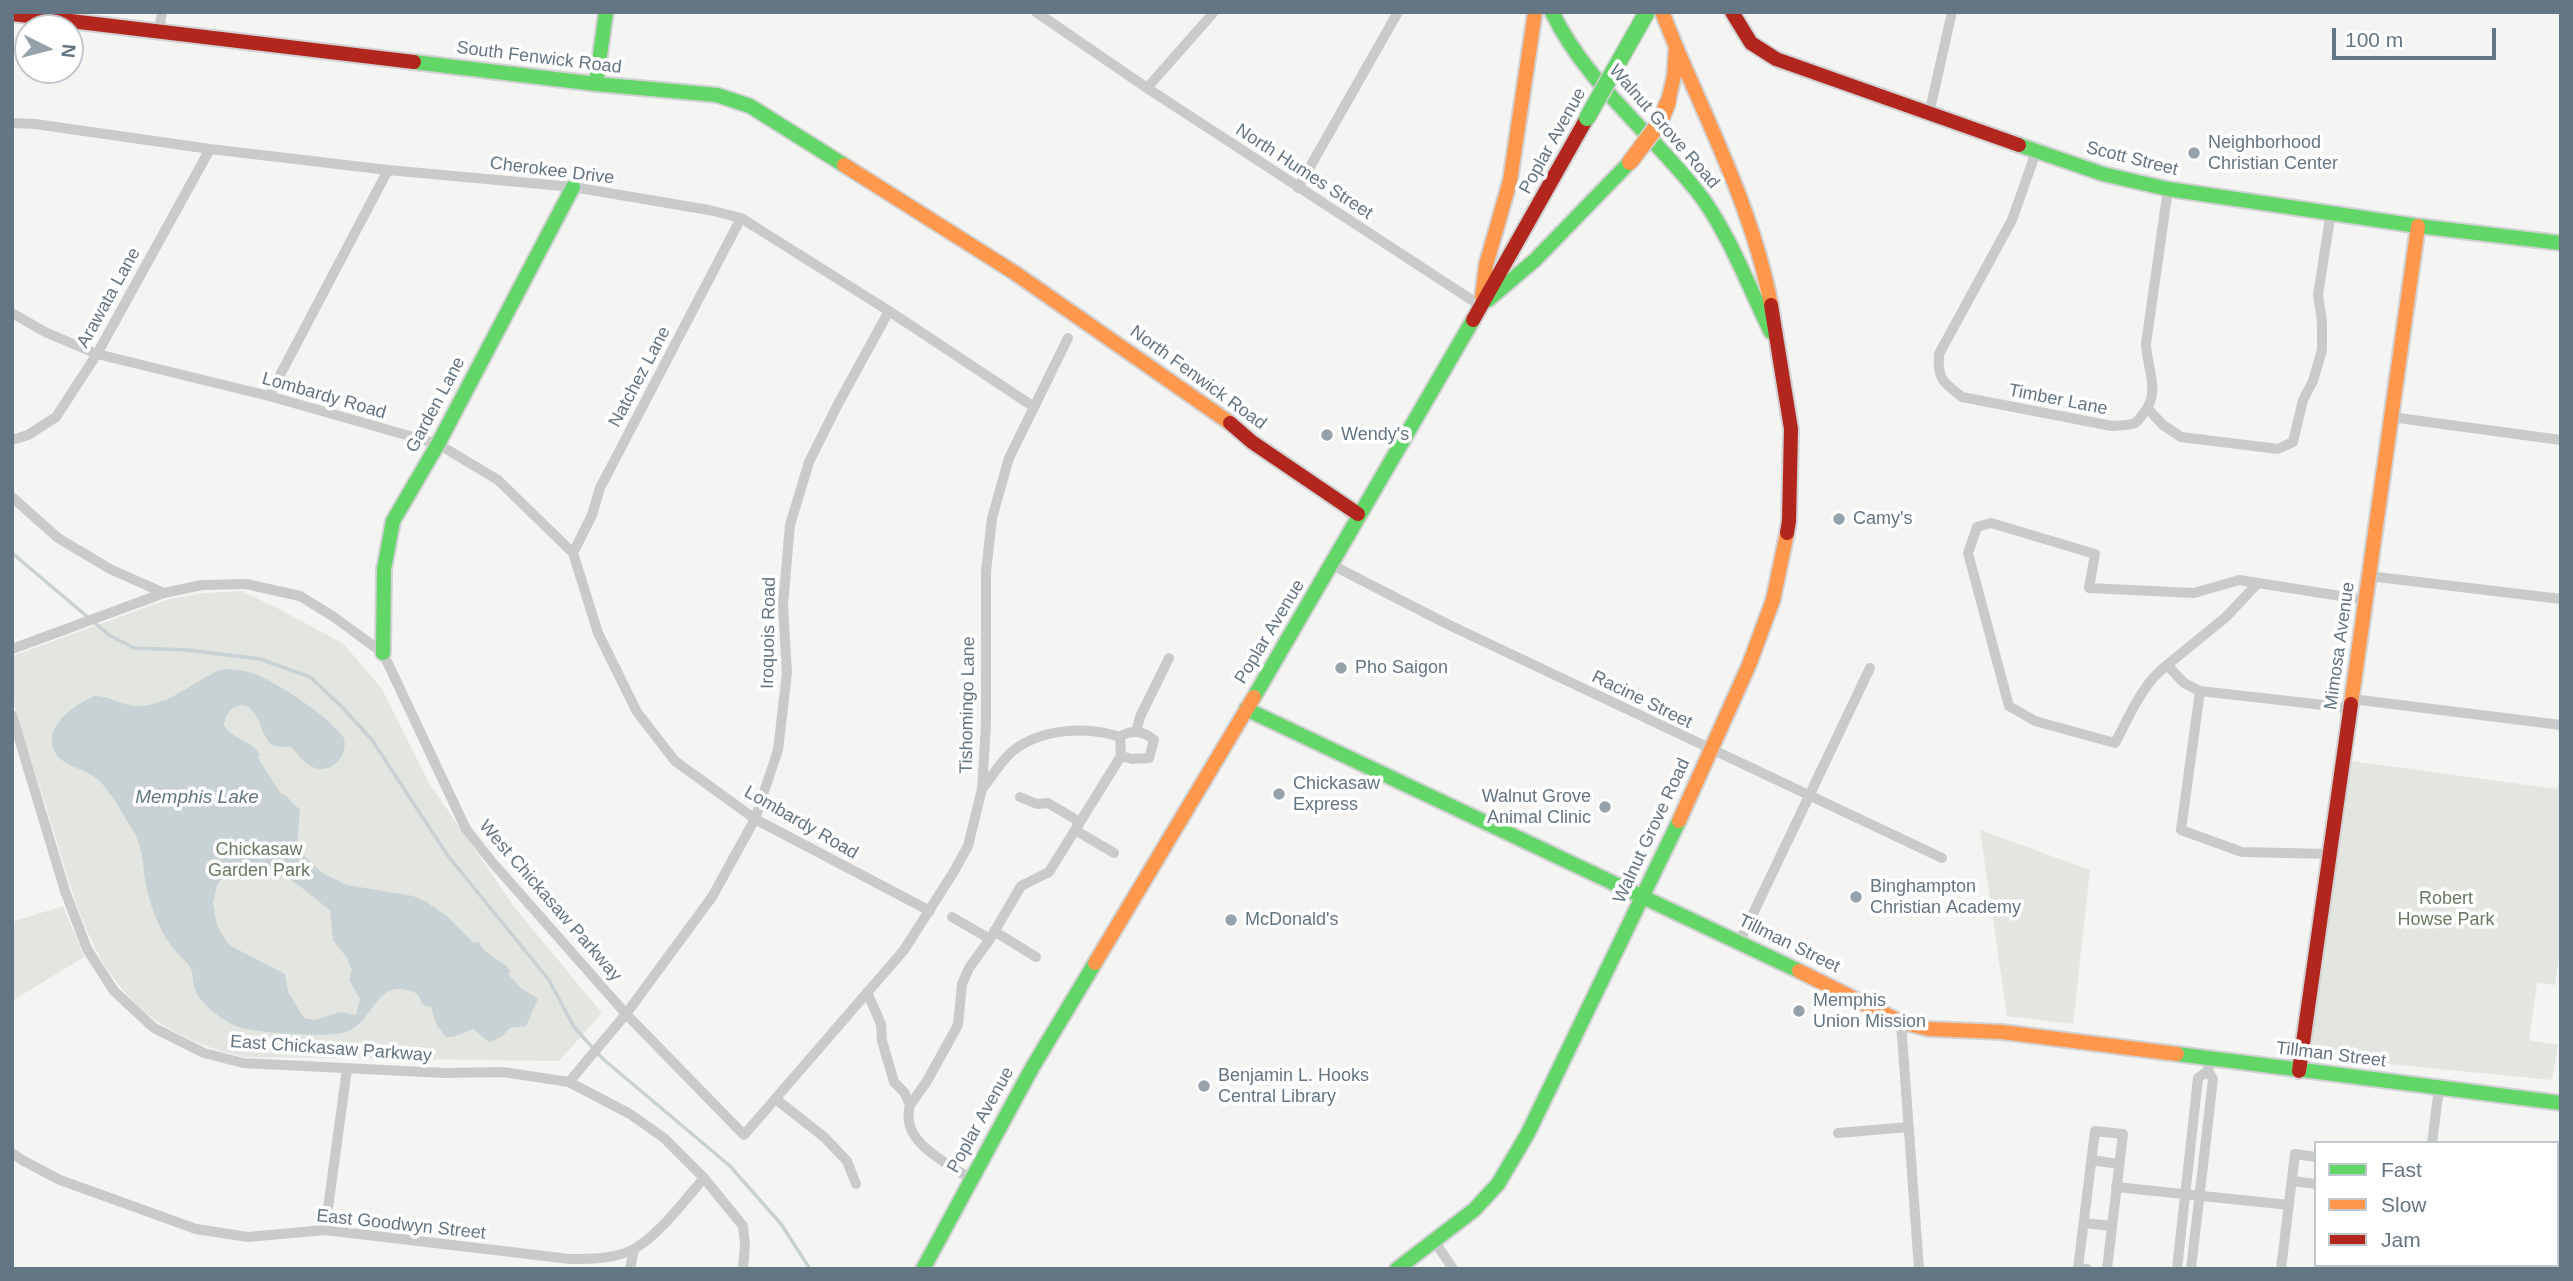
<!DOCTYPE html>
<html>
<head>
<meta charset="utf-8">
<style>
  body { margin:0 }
  #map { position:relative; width:2573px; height:1281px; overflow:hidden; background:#f4f4f3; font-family:Helvetica,sans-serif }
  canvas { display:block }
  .frame { position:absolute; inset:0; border:14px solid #647683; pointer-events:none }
  .legend { position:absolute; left:2314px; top:1141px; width:245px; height:126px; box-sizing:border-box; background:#fff; border:2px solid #c1c8cd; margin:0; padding:9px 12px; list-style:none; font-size:21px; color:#647683 }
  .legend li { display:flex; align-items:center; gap:14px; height:35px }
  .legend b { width:35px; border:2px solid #c1c8cd }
  .north { position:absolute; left:14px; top:14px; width:70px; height:70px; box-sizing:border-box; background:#fff; border:2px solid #c1c8cd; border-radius:50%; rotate:96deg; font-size:19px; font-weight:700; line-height:28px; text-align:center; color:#647683 }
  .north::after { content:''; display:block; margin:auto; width:24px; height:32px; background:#96a2aa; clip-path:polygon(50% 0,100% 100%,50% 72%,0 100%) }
  .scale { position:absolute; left:2332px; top:28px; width:164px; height:32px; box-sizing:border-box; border:4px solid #647683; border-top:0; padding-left:9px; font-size:21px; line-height:24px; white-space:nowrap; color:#647683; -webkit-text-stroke:5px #fff; paint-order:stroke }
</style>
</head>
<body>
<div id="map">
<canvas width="2573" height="1281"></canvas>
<div class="frame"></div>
<ul class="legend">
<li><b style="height:9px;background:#63d668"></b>Fast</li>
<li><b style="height:9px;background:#ff974d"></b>Slow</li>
<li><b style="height:9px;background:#b3261e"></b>Jam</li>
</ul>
<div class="north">N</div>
<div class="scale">100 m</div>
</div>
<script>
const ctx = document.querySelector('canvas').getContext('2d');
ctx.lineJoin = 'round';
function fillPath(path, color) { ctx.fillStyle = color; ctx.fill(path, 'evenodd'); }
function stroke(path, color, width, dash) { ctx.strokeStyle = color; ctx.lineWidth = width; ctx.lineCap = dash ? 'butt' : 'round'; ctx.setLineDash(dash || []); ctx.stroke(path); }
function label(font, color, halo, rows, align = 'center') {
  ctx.font = font + ' Helvetica,sans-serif'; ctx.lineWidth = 7; ctx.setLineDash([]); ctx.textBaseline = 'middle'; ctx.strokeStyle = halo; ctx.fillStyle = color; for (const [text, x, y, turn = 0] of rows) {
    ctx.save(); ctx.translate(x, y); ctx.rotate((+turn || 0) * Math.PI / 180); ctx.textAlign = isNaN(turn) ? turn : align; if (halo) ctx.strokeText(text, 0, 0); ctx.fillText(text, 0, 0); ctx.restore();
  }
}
const green = new Path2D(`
  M 242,591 L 277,608 L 344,644 L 382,689 L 429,783 L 515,908 L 602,1013 L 559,1061 L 244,1057 C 100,1024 84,930 46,806 C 35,771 21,735 13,699 C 10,686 12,670 12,656 L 169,599 L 205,593 Z
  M 2351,761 L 2557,789 L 2561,767 L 2561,943 L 2555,985 L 2537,983 L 2529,1040 L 2558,1045 L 2552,1080 L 2308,1056 Z
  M 1980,830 L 2090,870 L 2073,1024 L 2007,1016 Z
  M 63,906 L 84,957 L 12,1001 L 12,922 Z`);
const water = new Path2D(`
  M 223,669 C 234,670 245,670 255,674 C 278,683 331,718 344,738 C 349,760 326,778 307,764 C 301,760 297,752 291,747 C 284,746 275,749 270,743 C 260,734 257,697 235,707 C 228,710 225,717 224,725 C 233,740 248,738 260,754 L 258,758 L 281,794 L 285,795 L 300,810 L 297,844 L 302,854 L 322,873 L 347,885 L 413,896 L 425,901 L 448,917 L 474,943 L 479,942 C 482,953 501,959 511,971 L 508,974 L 521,988 L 538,999 L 526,1026 L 510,1028 L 501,1037 L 489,1042 L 473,1029 L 453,1037 L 446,1037 L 437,1026 L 431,1007 L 422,1004 L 418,994 C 374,974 377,1021 346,1032 C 331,1038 251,1033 236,1026 C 222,1020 203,1006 196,992 C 192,984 194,973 190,967 C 185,959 177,954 172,947 C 161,933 152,910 148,894 C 142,873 145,851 134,832 C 123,815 112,792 97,779 C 82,766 52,766 52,740 C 52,719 79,703 94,696 C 109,695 122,706 137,706 C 169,707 195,679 223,669 ZM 242,862 C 279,864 302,889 330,910 L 333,940 L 347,958 L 352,970 L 349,980 L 360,999 L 356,1015 L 340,1012 L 315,1020 L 304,1018 L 288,992 L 285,974 L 229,945 L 217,926 L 213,903 L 217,885 L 227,872 Z`);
const stream = new Path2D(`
  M 12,553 L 109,635 L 134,648 L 187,650 L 260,659 L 310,677 L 342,707 L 372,740 L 448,856 L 549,980 L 574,1027 L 603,1059 L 730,1166 L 781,1224 L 810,1269`);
const street = new Path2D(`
  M 1036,12 L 1147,88 L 1481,306
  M 159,32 L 162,12
  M 1147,88 L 1214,12
  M 1929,114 L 1952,12
  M 12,123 L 35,124 L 210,149 L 388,170 L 573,187 L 709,210 L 741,218 L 889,311 L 1034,407
  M 2036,152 L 2012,220 L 1939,354 C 1937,379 1943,382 1962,397 L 2112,426 C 2118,425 2129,426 2135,423 C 2136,423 2142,416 2142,415 C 2162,394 2147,369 2146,344 L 2168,189
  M 1298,188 L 1398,12
  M 12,313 L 45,332 L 97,354 L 269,396 L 438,444 L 498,480 L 573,553 L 598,633 L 637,712 L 675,761 L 755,819 L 930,911
  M 269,396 L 388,170
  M 2148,409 L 2163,425 L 2181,437 L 2278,449 L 2293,442 L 2303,400 L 2313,381 L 2322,350 L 2322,321 L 2318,295 L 2331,212
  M 2391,417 L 2561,440
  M 12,440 L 28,435 L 56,417 L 97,354 L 210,149
  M 12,497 L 58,538 L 110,569 L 164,593 L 202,585 L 246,584 L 300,596 L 334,617 L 383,653 L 466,829 L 492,862 L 626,1014 L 744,1135 L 904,950 L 953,873 L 968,846 L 982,789 L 986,725 L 986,572 L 992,518 L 1009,458 L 1068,338
  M 573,553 L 592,515 L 600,488 L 741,218
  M 1332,565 L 1447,624 L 1942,858
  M 2369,576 L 2561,599
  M 12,649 L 164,593
  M 2167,665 L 2226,617 L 2258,583
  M 2200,691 L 2181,830 L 2242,852 L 2330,854
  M 2352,699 L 2561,725
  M 2350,708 L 2200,691 L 2184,683 L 2167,665 C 2142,684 2130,715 2115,743 L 2035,721 L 2009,706 L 1968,553 L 1977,527 L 1991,523 L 2095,554 L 2089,588 L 2194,593 L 2239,580 L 2366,600
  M 12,715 L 65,891 L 87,949 L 114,991 L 154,1028 L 204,1053 L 243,1063 L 445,1073 L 503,1072 L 569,1082 L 630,1114 L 664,1138 L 704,1178 L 743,1226 L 745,1245 L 743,1269
  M 1136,732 L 1140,717 L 1169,658
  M 982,789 C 992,777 1002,759 1014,750 C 1043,728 1088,726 1120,737
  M 1020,797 L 1037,804 L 1048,803 L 1080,822
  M 1075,830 L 1114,853
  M 952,917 L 990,939
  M 994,931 L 1036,957
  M 1740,941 L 1870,668
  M 867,992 L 881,1024 L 882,1041 L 894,1082 L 904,1092 L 910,1105 C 899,1142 946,1162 971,1179
  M 1901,1022 L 1919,1269
  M 569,1082 L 626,1014 L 712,897 L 755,819 L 778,750 L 787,673 L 783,605 L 790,525 L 809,462 L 838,404 L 889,311
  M 777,1100 L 824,1137 L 847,1161 L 856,1184
  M 910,1105 L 927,1081 L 958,1025 L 962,984 L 969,968 L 990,939 L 1021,886 L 1049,872 L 1121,756 L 1120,737 C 1131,729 1144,731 1154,740 L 1149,758 L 1132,759 L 1121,756
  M 1838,1133 L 1909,1127
  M 2432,1143 L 2439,1088
  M 12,1153 L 22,1160 L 60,1180 L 196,1229 L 248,1237 L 325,1230 L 570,1259 C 590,1259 616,1259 634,1249 C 659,1235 685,1200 704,1178
  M 2091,1160 L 2119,1164
  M 2292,1181 L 2316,1184
  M 2116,1187 L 2289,1205
  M 2084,1223 L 2112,1226
  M 325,1230 L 347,1069
  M 1435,1242 L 1453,1269
  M 2557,1250 L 2561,1219
  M 630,1269 L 634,1249
  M 2087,1269 L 2078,1268 L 2095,1131 L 2123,1134 L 2107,1269
  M 2177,1269 L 2198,1078 L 2208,1071
  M 2191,1269 L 2213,1079 L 2208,1071 L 2209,1059
  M 2281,1269 L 2295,1154 L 2316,1157
  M 2328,1269 L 2328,1265
  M 2416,1269 L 2417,1265
  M 2555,1269 L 2556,1265`);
const fast = new Path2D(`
  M 1552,12 C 1585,81 1649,131 1696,190 C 1727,228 1749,288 1771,332
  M 414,62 L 596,84 L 717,95 L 750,106 L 844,165
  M 596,84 L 606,12
  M 2019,145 L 2103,174 L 2168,189 L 2418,226 L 2561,243
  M 1488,300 L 1535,260 L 1630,162
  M 383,653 L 384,569 L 393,521 L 438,444 L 573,187
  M 1254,697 L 1473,320
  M 1246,709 L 1799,971
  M 2177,1054 L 2561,1103
  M 923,1269 L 1032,1068 L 1095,963
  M 1397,1269 L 1474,1210 L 1498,1184 L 1528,1133 L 1679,821`);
const slow = new Path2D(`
  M 1662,12 L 1676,47 L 1674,76 L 1668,102
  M 1676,47 C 1712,131 1754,215 1771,305
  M 844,165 L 1015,273 L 1230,423
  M 1482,297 L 1486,265 L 1510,181 L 1535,12
  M 2351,704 L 2418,226
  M 1679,821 L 1749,665 L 1773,600 L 1787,533
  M 1095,963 L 1254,697
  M 1799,971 L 1901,1022 L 1929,1029 L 2002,1032 L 2177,1054`);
const jam = new Path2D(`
  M 1732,12 L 1751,43 L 1776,59 L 2019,145
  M 12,14 L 414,62
  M 1771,305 L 1791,429 L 1789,521 L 1787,533
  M 1473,320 L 1587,118
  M 1230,423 L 1252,442 L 1358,514
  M 2299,1071 L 2351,704`);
const fastBridge = new Path2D(`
  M 1587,118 L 1647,12`);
const slowBridge = new Path2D(`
  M 1630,162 L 1660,122 L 1668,102`);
const markers = [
  [2194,153,7,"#96a2aa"],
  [1327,435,7,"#96a2aa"],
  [1839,519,7,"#96a2aa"],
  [1341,668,7,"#96a2aa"],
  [1279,794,7,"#96a2aa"],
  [1605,807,7,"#96a2aa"],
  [1856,897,7,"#96a2aa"],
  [1231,920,7,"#96a2aa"],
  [1799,1011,7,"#96a2aa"],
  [1204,1086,7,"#96a2aa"]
];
const streetNames = [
  ["South Fenwick Road",539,58,7],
  ["Walnut Grove Road",1664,127,49],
  ["Poplar Avenue",1553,141,-61],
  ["Scott Street",2132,159,14],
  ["Cherokee Drive",552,171,7],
  ["North Humes Street",1304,172,33],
  ["Arawata Lane",109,298,-61],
  ["Natchez Lane",640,377,-62],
  ["North Fenwick Road",1198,378,36],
  ["Lombardy Road",324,396,16],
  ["Timber Lane",2058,400,11],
  ["Garden Lane",436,405,-62],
  ["Poplar Avenue",1270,632,-59],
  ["Iroquois Road",769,633,-89],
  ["Mimosa Avenue",2340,646,-82],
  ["Racine Street",1642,700,26],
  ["Tishomingo Lane",968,705,-89],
  ["Lombardy Road",801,823,30],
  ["Walnut Grove Road",1652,831,-65],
  ["West Chickasaw Parkway",550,901,49],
  ["Tillman Street",1789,944,26],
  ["East Chickasaw Parkway",331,1049,4],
  ["Tillman Street",2331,1055,7],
  ["Poplar Avenue",981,1120,-61],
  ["East Goodwyn Street",401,1225,6]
];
const poiNames = [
  ["Neighborhood",2208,143],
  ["Christian Center",2208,164],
  ["Wendy's",1341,435],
  ["Camy's",1853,519],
  ["Pho Saigon",1355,668],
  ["Chickasaw",1293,784],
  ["Express",1293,805],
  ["Walnut Grove",1591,797,"right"],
  ["Animal Clinic",1591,818,"right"],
  ["Binghampton",1870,887],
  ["Christian Academy",1870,908],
  ["McDonald's",1245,920],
  ["Memphis",1813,1001],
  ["Union Mission",1813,1022],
  ["Benjamin L. Hooks",1218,1076],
  ["Central Library",1218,1097]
];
const parkNames = [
  ["Chickasaw",259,850],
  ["Garden Park",259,871],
  ["Robert",2446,899],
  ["Howse Park",2446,920]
];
const waterNames = [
  ["Memphis Lake",197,798]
];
fillPath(green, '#e3e6e0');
fillPath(water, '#c8d1d4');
stroke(stream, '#c8d1d4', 3.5);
stroke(fast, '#d1d2d3', 18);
stroke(slow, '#d1d2d3', 18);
stroke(jam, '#d1d2d3', 18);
stroke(street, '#c9caca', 10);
stroke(fast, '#63d668', 14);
stroke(slow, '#ff974d', 14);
stroke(jam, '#b3261e', 14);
stroke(fastBridge, '#d0d1d1', 19, []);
stroke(slowBridge, '#d0d1d1', 19, []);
stroke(fastBridge, '#63d668', 16);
stroke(slowBridge, '#ff974d', 16);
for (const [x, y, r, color] of markers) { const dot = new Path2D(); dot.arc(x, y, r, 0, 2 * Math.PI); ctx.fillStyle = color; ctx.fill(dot); stroke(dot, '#fff', 2.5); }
label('18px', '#647683', '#fff', streetNames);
label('18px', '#647683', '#fff', poiNames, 'left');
label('18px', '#697a63', '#fff', parkNames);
label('italic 19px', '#60787f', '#fff', waterNames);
</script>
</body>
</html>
